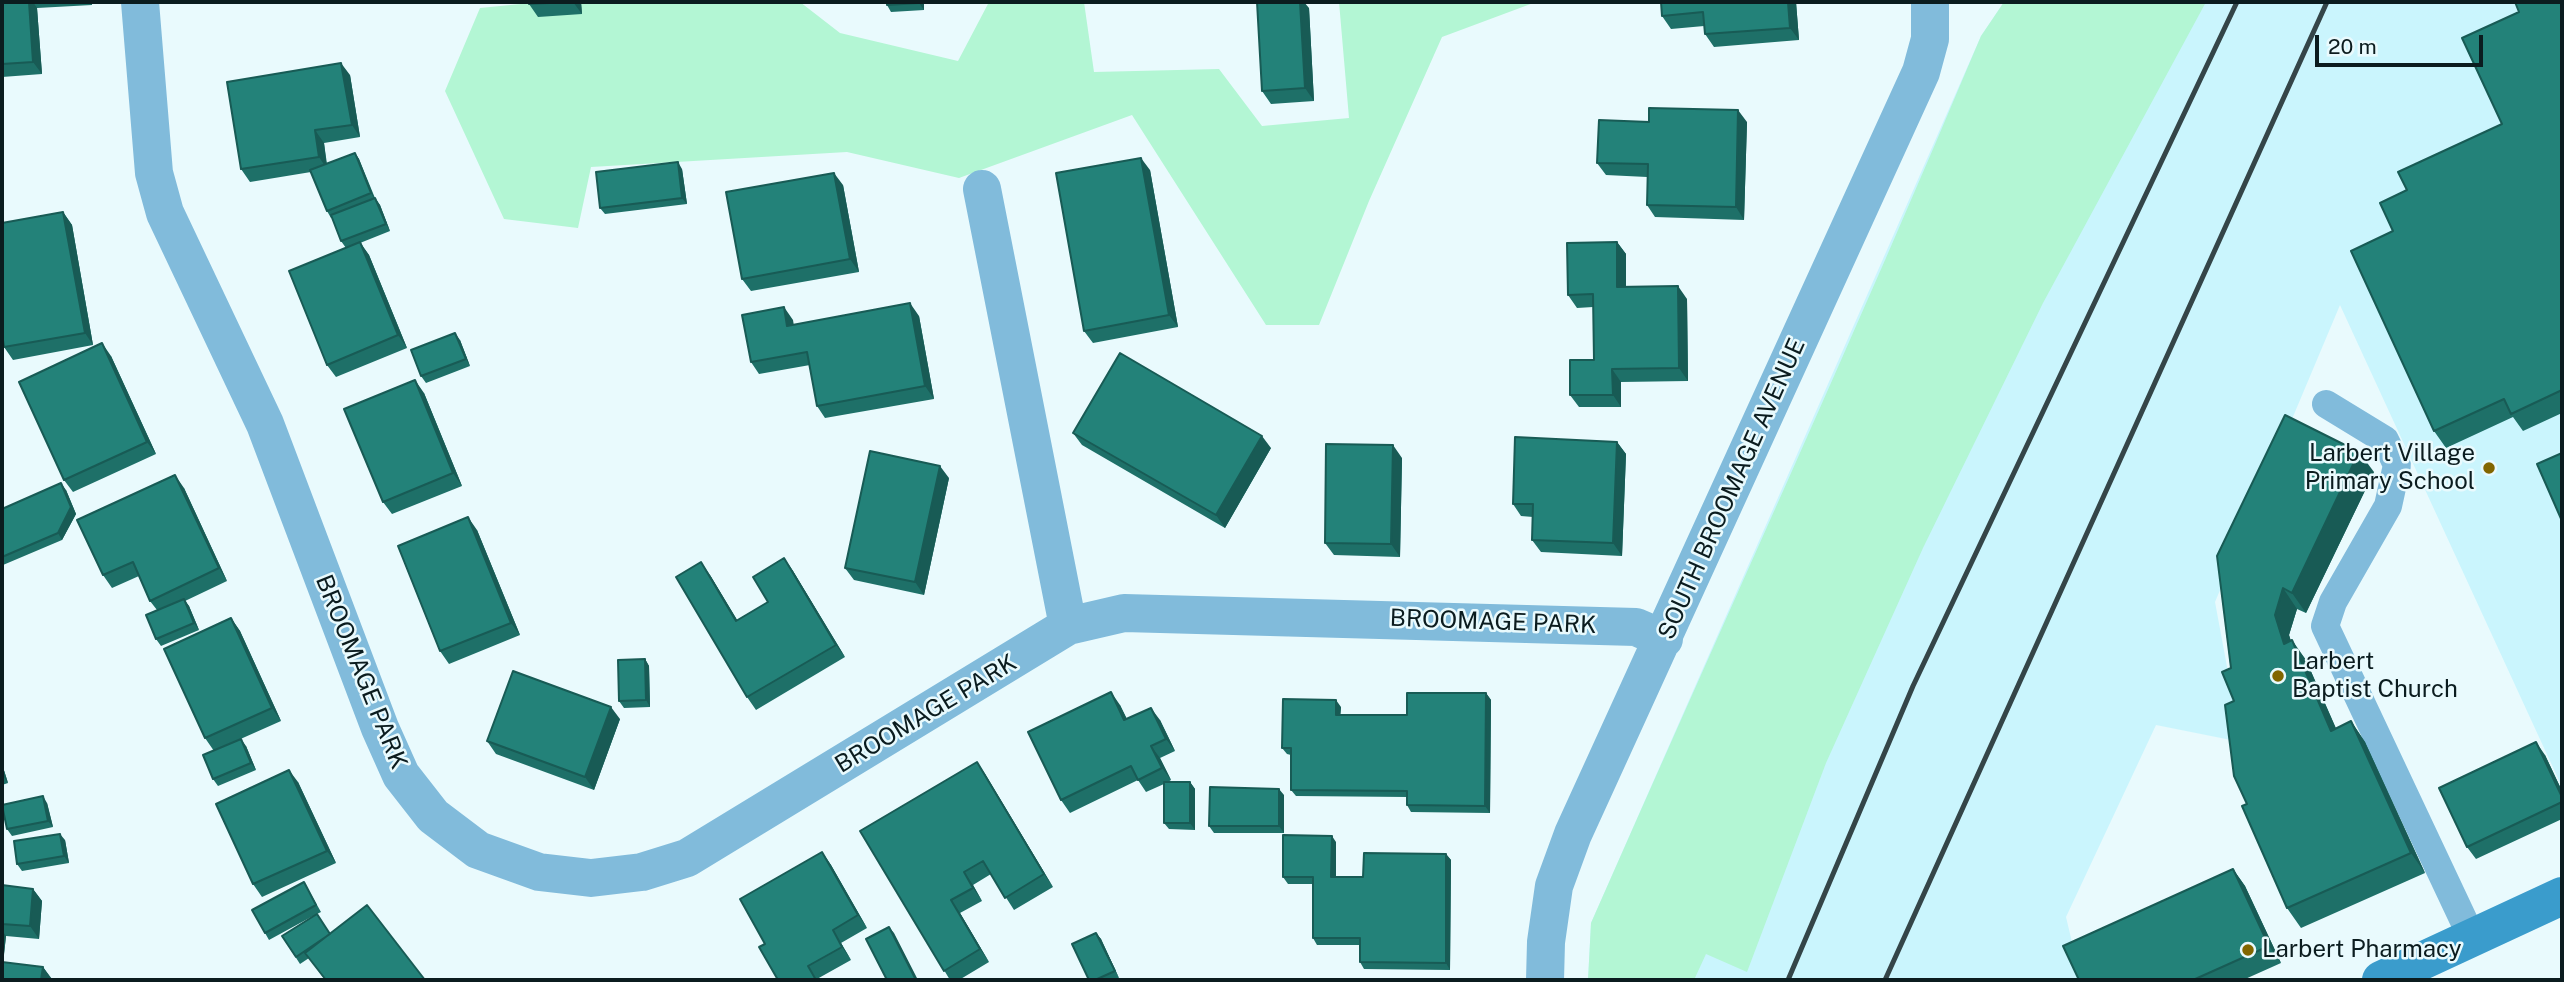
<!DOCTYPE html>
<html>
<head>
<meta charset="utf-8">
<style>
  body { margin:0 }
  #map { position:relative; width:2564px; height:982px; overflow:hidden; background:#e9fafd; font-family:"Public Sans",sans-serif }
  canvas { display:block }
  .frame { position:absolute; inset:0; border:4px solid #0b1c1f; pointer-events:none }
  .scale { position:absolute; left:2315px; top:35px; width:168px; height:32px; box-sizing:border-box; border:4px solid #0b1c1f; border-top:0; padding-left:9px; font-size:21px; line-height:24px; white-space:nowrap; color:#0b1c1f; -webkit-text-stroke:5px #e9fafd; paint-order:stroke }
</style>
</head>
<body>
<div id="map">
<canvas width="2564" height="982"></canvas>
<div class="frame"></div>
<div class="scale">20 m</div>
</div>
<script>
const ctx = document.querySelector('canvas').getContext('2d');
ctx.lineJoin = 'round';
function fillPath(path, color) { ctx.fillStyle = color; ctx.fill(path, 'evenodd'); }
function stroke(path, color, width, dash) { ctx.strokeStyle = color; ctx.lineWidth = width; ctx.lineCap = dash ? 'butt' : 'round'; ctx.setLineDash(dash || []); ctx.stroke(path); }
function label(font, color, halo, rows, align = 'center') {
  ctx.font = font + ' "Public Sans",sans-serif'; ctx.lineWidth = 5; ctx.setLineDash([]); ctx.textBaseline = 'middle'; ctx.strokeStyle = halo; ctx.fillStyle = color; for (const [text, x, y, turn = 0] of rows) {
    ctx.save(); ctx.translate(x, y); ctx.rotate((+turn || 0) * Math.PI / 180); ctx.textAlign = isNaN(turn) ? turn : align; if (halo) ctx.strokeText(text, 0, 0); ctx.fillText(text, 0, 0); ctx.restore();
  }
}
const built = new Path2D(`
  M 2004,2 L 2562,2 L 2562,787 L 2340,305 L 2215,602 L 2241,742 L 2156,725 L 2066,917 L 2081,980 L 1588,980 L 1591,923 L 1981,36 Z`);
const green = new Path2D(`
  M 541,2 L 800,2 L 840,33 L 958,61 L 989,2 L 1084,2 L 1094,72 L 1219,69 L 1262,126 L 1349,118 L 1339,2 L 1536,2 L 1442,37 L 1369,201 L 1319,325 L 1266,325 L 1132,115 L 959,178 L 847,152 L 591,167 L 578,228 L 504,219 L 445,91 L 480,8 Z
  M 2004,2 L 2206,2 L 2043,303 L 1923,548 L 1826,763 L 1747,972 L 1706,954 L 1694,980 L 1588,980 L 1591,923 C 1721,627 1856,334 1981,36 Z`);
const service = new Path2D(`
  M 2326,404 L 2385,440 L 2397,465 L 2388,506 L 2333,602 L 2325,626 L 2472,938`);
const minor = new Path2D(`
  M 140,2 L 154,173 L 165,213 L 265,424 L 380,728 L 401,775 L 433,816 L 478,850 L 539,872 L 591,878 L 642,872 L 687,858 L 1068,626 L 1124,613 L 1636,627 L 1664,639
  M 982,189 L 1068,626
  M 1545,980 L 1546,942 L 1554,886 L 1573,834 L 1921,72 L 1930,39 L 1930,2`);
const secondary = new Path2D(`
  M 2381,980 L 2562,896`);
const rail = new Path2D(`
  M 1788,980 L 1913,686 L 2237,2
  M 1885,980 L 2327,2`);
const wall = new Path2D(`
  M 2,2 L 92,2 L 92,5 L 37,8 L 42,74 L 2,77 Z
  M 529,2 L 581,2 L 582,14 L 538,17 L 529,4 Z
  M 924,2 L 924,10 L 891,12 L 887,5 Z
  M 1661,2 L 1796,2 L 1799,40 L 1714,47 L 1705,34 L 1704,26 L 1671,29 L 1662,16 Z
  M 2562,2 L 2562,413 L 2523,431 L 2513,417 L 2446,448 L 2434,431 L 2393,231 L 2407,190 L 2502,124 L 2519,12 Z
  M 1309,8 L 1314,101 L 1271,104 L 1262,91 Z
  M 350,75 L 360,137 L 324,143 L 327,164 L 355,153 L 359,159 L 375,198 L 380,205 L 390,231 L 360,243 L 369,255 L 407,348 L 336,377 L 327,365 L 346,248 L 341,241 L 332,217 L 331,218 L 327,211 L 311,172 L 250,182 L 241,169 Z
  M 1649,122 L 1747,122 L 1744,220 L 1655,217 L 1647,205 L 1647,177 L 1606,175 L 1597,163 Z
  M 682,169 L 687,204 L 605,214 L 600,208 Z
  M 1150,170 L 1178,327 L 1093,343 L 1084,331 Z
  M 843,185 L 859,272 L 751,291 L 742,279 Z
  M 63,212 L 72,225 L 93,345 L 13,360 L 4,347 Z
  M 1617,242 L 1626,254 L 1626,287 L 1687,299 L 1688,381 L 1621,382 L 1621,407 L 1579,407 L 1570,395 L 1594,360 L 1593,307 L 1577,308 L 1568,295 Z
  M 919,316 L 934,399 L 825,418 L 817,406 L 810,365 L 759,374 L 751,362 L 793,320 L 793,325 Z
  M 460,340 L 470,366 L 426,383 L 421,376 Z
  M 111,356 L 156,454 L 73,492 L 64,480 Z
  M 424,393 L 462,486 L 392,514 L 383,502 Z
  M 1073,433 L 1271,448 L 1225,528 L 1082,445 Z
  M 1617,442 L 1626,454 L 1622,556 L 1541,552 L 1532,540 L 1533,517 L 1521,516 L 1513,504 Z
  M 1402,458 L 1400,557 L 1334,555 L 1325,543 Z
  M 2374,472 L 2306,613 L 2297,609 L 2289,635 L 2291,641 L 2306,660 L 2336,729 L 2351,721 L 2365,742 L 2425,873 L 2301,928 L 2287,908 L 2247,804 L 2217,556 Z
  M 949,478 L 924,595 L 854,580 L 845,568 Z
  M 184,488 L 227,581 L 185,601 L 189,606 L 199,630 L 161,646 L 156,639 L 157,610 L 150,601 L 139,576 L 112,588 L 103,575 Z
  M 66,490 L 76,514 L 62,540 L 3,565 L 2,564 L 2,509 Z
  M 477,530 L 520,635 L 449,664 L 440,651 Z
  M 784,558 L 793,571 L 845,657 L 756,710 L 747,697 L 710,575 L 737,620 L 768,602 Z
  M 231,618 L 240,631 L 281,721 L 227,745 L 246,746 L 256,770 L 218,786 L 213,779 L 214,751 L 205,738 Z
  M 645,659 L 649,666 L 650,707 L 624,708 L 619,701 Z
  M 1486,693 L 1491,700 L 1490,813 L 1411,812 L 1407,805 L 1407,797 L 1296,796 L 1291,790 L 1291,755 L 1287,754 L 1282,748 L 1341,707 L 1340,715 L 1407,715 Z
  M 1120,705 L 1127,719 L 1160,720 L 1175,751 L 1160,758 L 1171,780 L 1168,782 L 1190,782 L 1195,789 L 1195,830 L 1169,829 L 1164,823 L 1164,784 L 1146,792 L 1138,780 L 1070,813 L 1061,800 Z
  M 620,719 L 594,790 L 496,754 L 487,741 Z
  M 2545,755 L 2562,791 L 2562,819 L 2476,859 L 2467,847 Z
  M 977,762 L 985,774 L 1053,887 L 1014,910 L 991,874 L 973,885 L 982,901 L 960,913 L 989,962 L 959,980 L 950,980 L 860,831 Z
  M 2,764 L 8,783 L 2,785 Z
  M 298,782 L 336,863 L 262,897 L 253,884 Z
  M 1284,795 L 1284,833 L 1214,833 L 1209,826 Z
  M 47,803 L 53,827 L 12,836 L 7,829 Z
  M 65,840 L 69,863 L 22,871 L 17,864 Z
  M 1336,842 L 1336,877 L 1363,877 L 1446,854 L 1451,860 L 1450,970 L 1364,969 L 1360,962 L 1360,945 L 1317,945 L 1313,938 L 1313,884 L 1288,884 L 1283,877 Z
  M 822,852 L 831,865 L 867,928 L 841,943 L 851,960 L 817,979 L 818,980 L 778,980 L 765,944 Z
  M 2233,869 L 2245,886 L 2281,963 L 2243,980 L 2079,980 Z
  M 304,882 L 321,912 L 317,914 L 330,934 L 425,980 L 325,980 L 309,958 L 300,964 L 282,936 L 313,916 L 269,940 L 265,933 Z
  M 2,885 L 33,889 L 42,901 L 39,939 L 6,936 L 3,962 L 43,967 L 52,980 L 2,980 Z
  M 1096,933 L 1101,939 L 1119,978 L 1115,980 L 1089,980 Z`);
const shadedWall = new Path2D(`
  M 29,2 L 33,2 L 37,8 L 42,74 L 33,62 Z
  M 573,2 L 581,2 L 582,14 Z
  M 919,2 L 924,2 L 924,10 L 919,3 Z
  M 1300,2 L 1304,2 L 1309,8 L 1314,101 L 1305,88 Z
  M 1788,2 L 1796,2 L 1799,40 L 1790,28 Z
  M 341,63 L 350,75 L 360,137 L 352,125 Z
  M 1738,110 L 1747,122 L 1744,220 L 1736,207 Z
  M 315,130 L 324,143 L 327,169 L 319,157 Z
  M 355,153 L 359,159 L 375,200 L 371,193 Z
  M 1141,158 L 1150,170 L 1178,327 L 1169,315 Z
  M 678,162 L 682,169 L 687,204 L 682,198 Z
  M 834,173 L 843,185 L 859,272 L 850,259 Z
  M 375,198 L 380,205 L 390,231 L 386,224 Z
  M 63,212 L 72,225 L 93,345 L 85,333 Z
  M 360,242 L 369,255 L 407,348 L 398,335 Z
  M 1617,242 L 1626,254 L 1626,300 L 1617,287 Z
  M 1678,286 L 1687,299 L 1688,381 L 1679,368 Z
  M 910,303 L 919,316 L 934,399 L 925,386 Z
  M 784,307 L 793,320 L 796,338 L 787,326 Z
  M 455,333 L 460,340 L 470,366 L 466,359 Z
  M 102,343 L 111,356 L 156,454 L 147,442 Z
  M 1612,369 L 1621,382 L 1621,407 L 1613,395 Z
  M 415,380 L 424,393 L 462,486 L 453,473 Z
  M 1262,436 L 1271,448 L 1225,528 L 1216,515 Z
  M 1617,442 L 1626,454 L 1622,556 L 1613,543 Z
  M 1393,445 L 1402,458 L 1400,557 L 1391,544 Z
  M 2359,452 L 2374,472 L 2306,613 L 2292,593 Z
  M 940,466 L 949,478 L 924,595 L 915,582 Z
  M 175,475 L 184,488 L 227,581 L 219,568 Z
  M 61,483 L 66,490 L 76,514 L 62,540 L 58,533 Z
  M 468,517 L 477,530 L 520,635 L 511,623 Z
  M 784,558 L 793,571 L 845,657 L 836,645 Z
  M 701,562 L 710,575 L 745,633 L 736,621 Z
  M 2283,588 L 2297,609 L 2289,635 L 2298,664 L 2284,644 L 2275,615 Z
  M 184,599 L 189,606 L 199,630 L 194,623 Z
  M 231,618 L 240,631 L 281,721 L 272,708 Z
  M 2292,640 L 2306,660 L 2346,751 L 2331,731 Z
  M 645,659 L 649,666 L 650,707 L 646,700 Z
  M 1111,692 L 1120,705 L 1133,732 L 1124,720 Z
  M 1486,693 L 1491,700 L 1490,813 L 1485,806 Z
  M 1336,700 L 1341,707 L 1340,722 L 1336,715 Z
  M 611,707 L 620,719 L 594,790 L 585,777 Z
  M 1151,708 L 1160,720 L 1175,751 L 1166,739 Z
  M 2351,721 L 2365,742 L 2425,873 L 2411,853 Z
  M 241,739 L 246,746 L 256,770 L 251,763 Z
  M 2536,742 L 2545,755 L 2562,791 L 2562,797 Z
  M 1151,746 L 1160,758 L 1171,780 L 1162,768 Z
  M 977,762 L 985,774 L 1053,887 L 1044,874 Z
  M 2,764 L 8,783 L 2,774 Z
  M 289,770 L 298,782 L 336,863 L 327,851 Z
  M 1190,782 L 1195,789 L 1195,830 L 1190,823 Z
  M 1279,789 L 1284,795 L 1284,833 L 1279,826 Z
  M 43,796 L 47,803 L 53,827 L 48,821 Z
  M 60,834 L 65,840 L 69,863 L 64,856 Z
  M 1332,836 L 1336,842 L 1336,884 L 1331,877 Z
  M 822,852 L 831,865 L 867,928 L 858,915 Z
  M 1446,854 L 1451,860 L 1450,970 L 1446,963 Z
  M 2233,869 L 2245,886 L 2281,963 L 2269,946 Z
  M 964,872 L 973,885 L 982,901 L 973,888 Z
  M 33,889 L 42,901 L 39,939 L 30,926 Z
  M 951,900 L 960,913 L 989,962 L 980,949 Z
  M 889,927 L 894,933 L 918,980 L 916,980 Z
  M 2,930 L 6,936 L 2,974 Z
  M 833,930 L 841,943 L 851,960 L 842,947 Z
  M 1096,933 L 1101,939 L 1119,978 L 1115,971 Z
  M 43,967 L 52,979 L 52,980 L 41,980 Z`);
const building = new Path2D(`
  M 2,2 L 29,2 L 33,62 L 2,64 Z
  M 529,2 L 569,2 L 529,4 Z
  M 887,2 L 919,2 L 919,3 L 887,5 Z
  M 1257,2 L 1300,2 L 1305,88 L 1262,91 Z
  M 1661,2 L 1788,2 L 1790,28 L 1705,34 L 1703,12 L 1662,16 Z
  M 2515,2 L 2562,2 L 2562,390 L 2511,414 L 2504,399 L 2434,431 L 2351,251 L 2393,231 L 2380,203 L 2407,190 L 2398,172 L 2502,124 L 2462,38 L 2519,12 Z
  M 341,63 L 352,125 L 315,130 L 319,157 L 241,169 L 227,82 Z
  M 1649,108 L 1738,110 L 1736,207 L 1647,205 L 1648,164 L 1597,163 L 1599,120 L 1649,122 Z
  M 355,153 L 371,193 L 327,211 L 310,170 Z
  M 1141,158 L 1169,315 L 1084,331 L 1056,173 Z
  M 678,162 L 682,198 L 600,208 L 596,172 Z
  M 834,173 L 850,259 L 742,279 L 726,192 Z
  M 375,198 L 386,224 L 341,241 L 331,215 Z
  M 63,212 L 85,333 L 4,347 L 2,334 L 2,223 Z
  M 360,242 L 398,335 L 327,365 L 289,271 Z
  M 1617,242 L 1617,287 L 1678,286 L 1679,368 L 1612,369 L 1613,395 L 1570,395 L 1570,360 L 1594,360 L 1593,294 L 1568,295 L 1567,243 Z
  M 910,303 L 925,386 L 817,406 L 807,352 L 751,362 L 742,315 L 784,307 L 787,326 Z
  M 455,333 L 466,359 L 421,376 L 411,350 Z
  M 102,343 L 147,442 L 64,480 L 19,382 Z
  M 1120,353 L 1262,436 L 1216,515 L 1073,433 Z
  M 415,380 L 453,473 L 383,502 L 344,409 Z
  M 2285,415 L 2359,452 L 2292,593 L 2283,588 L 2275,615 L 2284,644 L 2292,640 L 2331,731 L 2351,721 L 2411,853 L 2287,908 L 2242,806 L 2247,804 L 2234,776 L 2225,705 L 2234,701 L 2222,672 L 2231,668 L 2217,556 Z
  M 1515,437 L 1617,442 L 1613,543 L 1532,540 L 1533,504 L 1513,504 Z
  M 1326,444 L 1393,445 L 1391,544 L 1325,543 Z
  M 870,451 L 940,466 L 915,582 L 845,568 Z
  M 2562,453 L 2562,521 L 2537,464 Z
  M 175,475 L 219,568 L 150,601 L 133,562 L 103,575 L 77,520 Z
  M 61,483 L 71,507 L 58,533 L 2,557 L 2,509 Z
  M 468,517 L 511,623 L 440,651 L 398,546 Z
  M 784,558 L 836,645 L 747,697 L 676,577 L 701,562 L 736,621 L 768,602 L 753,577 Z
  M 184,599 L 194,623 L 156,639 L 146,615 Z
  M 231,618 L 272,708 L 205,738 L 164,649 Z
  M 645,659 L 646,700 L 619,701 L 618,660 Z
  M 513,671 L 611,707 L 585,777 L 487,741 Z
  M 1111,692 L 1124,720 L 1151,708 L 1166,739 L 1151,746 L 1162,768 L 1138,780 L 1131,766 L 1061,800 L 1028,732 Z
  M 1407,693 L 1486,693 L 1485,806 L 1407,805 L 1407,791 L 1291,790 L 1291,748 L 1282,748 L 1283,699 L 1336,700 L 1336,715 L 1407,715 Z
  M 241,739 L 251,763 L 213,779 L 203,755 Z
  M 2536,742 L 2562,797 L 2562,802 L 2467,847 L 2439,788 Z
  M 977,762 L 1044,874 L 1005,898 L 983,861 L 964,872 L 973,888 L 951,900 L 980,949 L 944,971 L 860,831 Z
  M 289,770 L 327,851 L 253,884 L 216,804 Z
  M 1164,782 L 1190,782 L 1190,823 L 1164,823 Z
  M 1210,787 L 1279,789 L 1279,826 L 1209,826 Z
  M 43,796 L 48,821 L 7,829 L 2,805 Z
  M 60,834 L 64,856 L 17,864 L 14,841 Z
  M 1283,835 L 1332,836 L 1331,877 L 1363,877 L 1364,853 L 1446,854 L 1446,963 L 1360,962 L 1360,938 L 1313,938 L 1313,877 L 1283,877 Z
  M 822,852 L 858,915 L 833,930 L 842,947 L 808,966 L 816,980 L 778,980 L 759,947 L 765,944 L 740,899 Z
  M 2233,869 L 2269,946 L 2193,980 L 2079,980 L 2063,946 Z
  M 304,882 L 316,905 L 265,933 L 252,910 Z
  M 2,885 L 33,889 L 30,926 L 2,924 Z
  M 367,905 L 425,980 L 326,980 L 305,953 Z
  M 317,914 L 330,934 L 296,957 L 282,936 Z
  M 889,927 L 916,980 L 887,980 L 866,939 Z
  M 1096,933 L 1115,971 L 1095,980 L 1089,980 L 1072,944 Z
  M 2,962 L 43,967 L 41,980 L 2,980 Z`);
const markers = [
  [2489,468,7,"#826600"],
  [2278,676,7,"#826600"],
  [2248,950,7,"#826600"]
];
const poiNames = [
  ["Larbert Village",2475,454,"right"],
  ["Primary School",2475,482,"right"],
  ["Larbert",2292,662],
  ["Baptist Church",2292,690],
  ["Larbert Pharmacy",2262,950]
];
const streetNames = [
  ["SOUTH BROOMAGE AVENUE",1732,489,-66],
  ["BROOMAGE PARK",1493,622,2],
  ["BROOMAGE PARK",361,672,68],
  ["BROOMAGE PARK",926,714,-31]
];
fillPath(built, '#caf5fd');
fillPath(green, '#b3f6d4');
stroke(service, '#81bbdb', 28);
stroke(minor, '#81bbdb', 38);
stroke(secondary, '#3a9ccc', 38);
stroke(rail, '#344548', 5);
fillPath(wall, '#1e7068');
fillPath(shadedWall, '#185b55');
fillPath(building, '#238279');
stroke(building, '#185b55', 2);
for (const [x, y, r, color] of markers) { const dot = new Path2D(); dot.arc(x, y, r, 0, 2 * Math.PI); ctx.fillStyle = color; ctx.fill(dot); stroke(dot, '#e9fafd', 2.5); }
label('24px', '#0b1c1f', '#e9fafd', poiNames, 'left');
label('24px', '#0b1c1f', '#e9fafd', streetNames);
</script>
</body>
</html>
